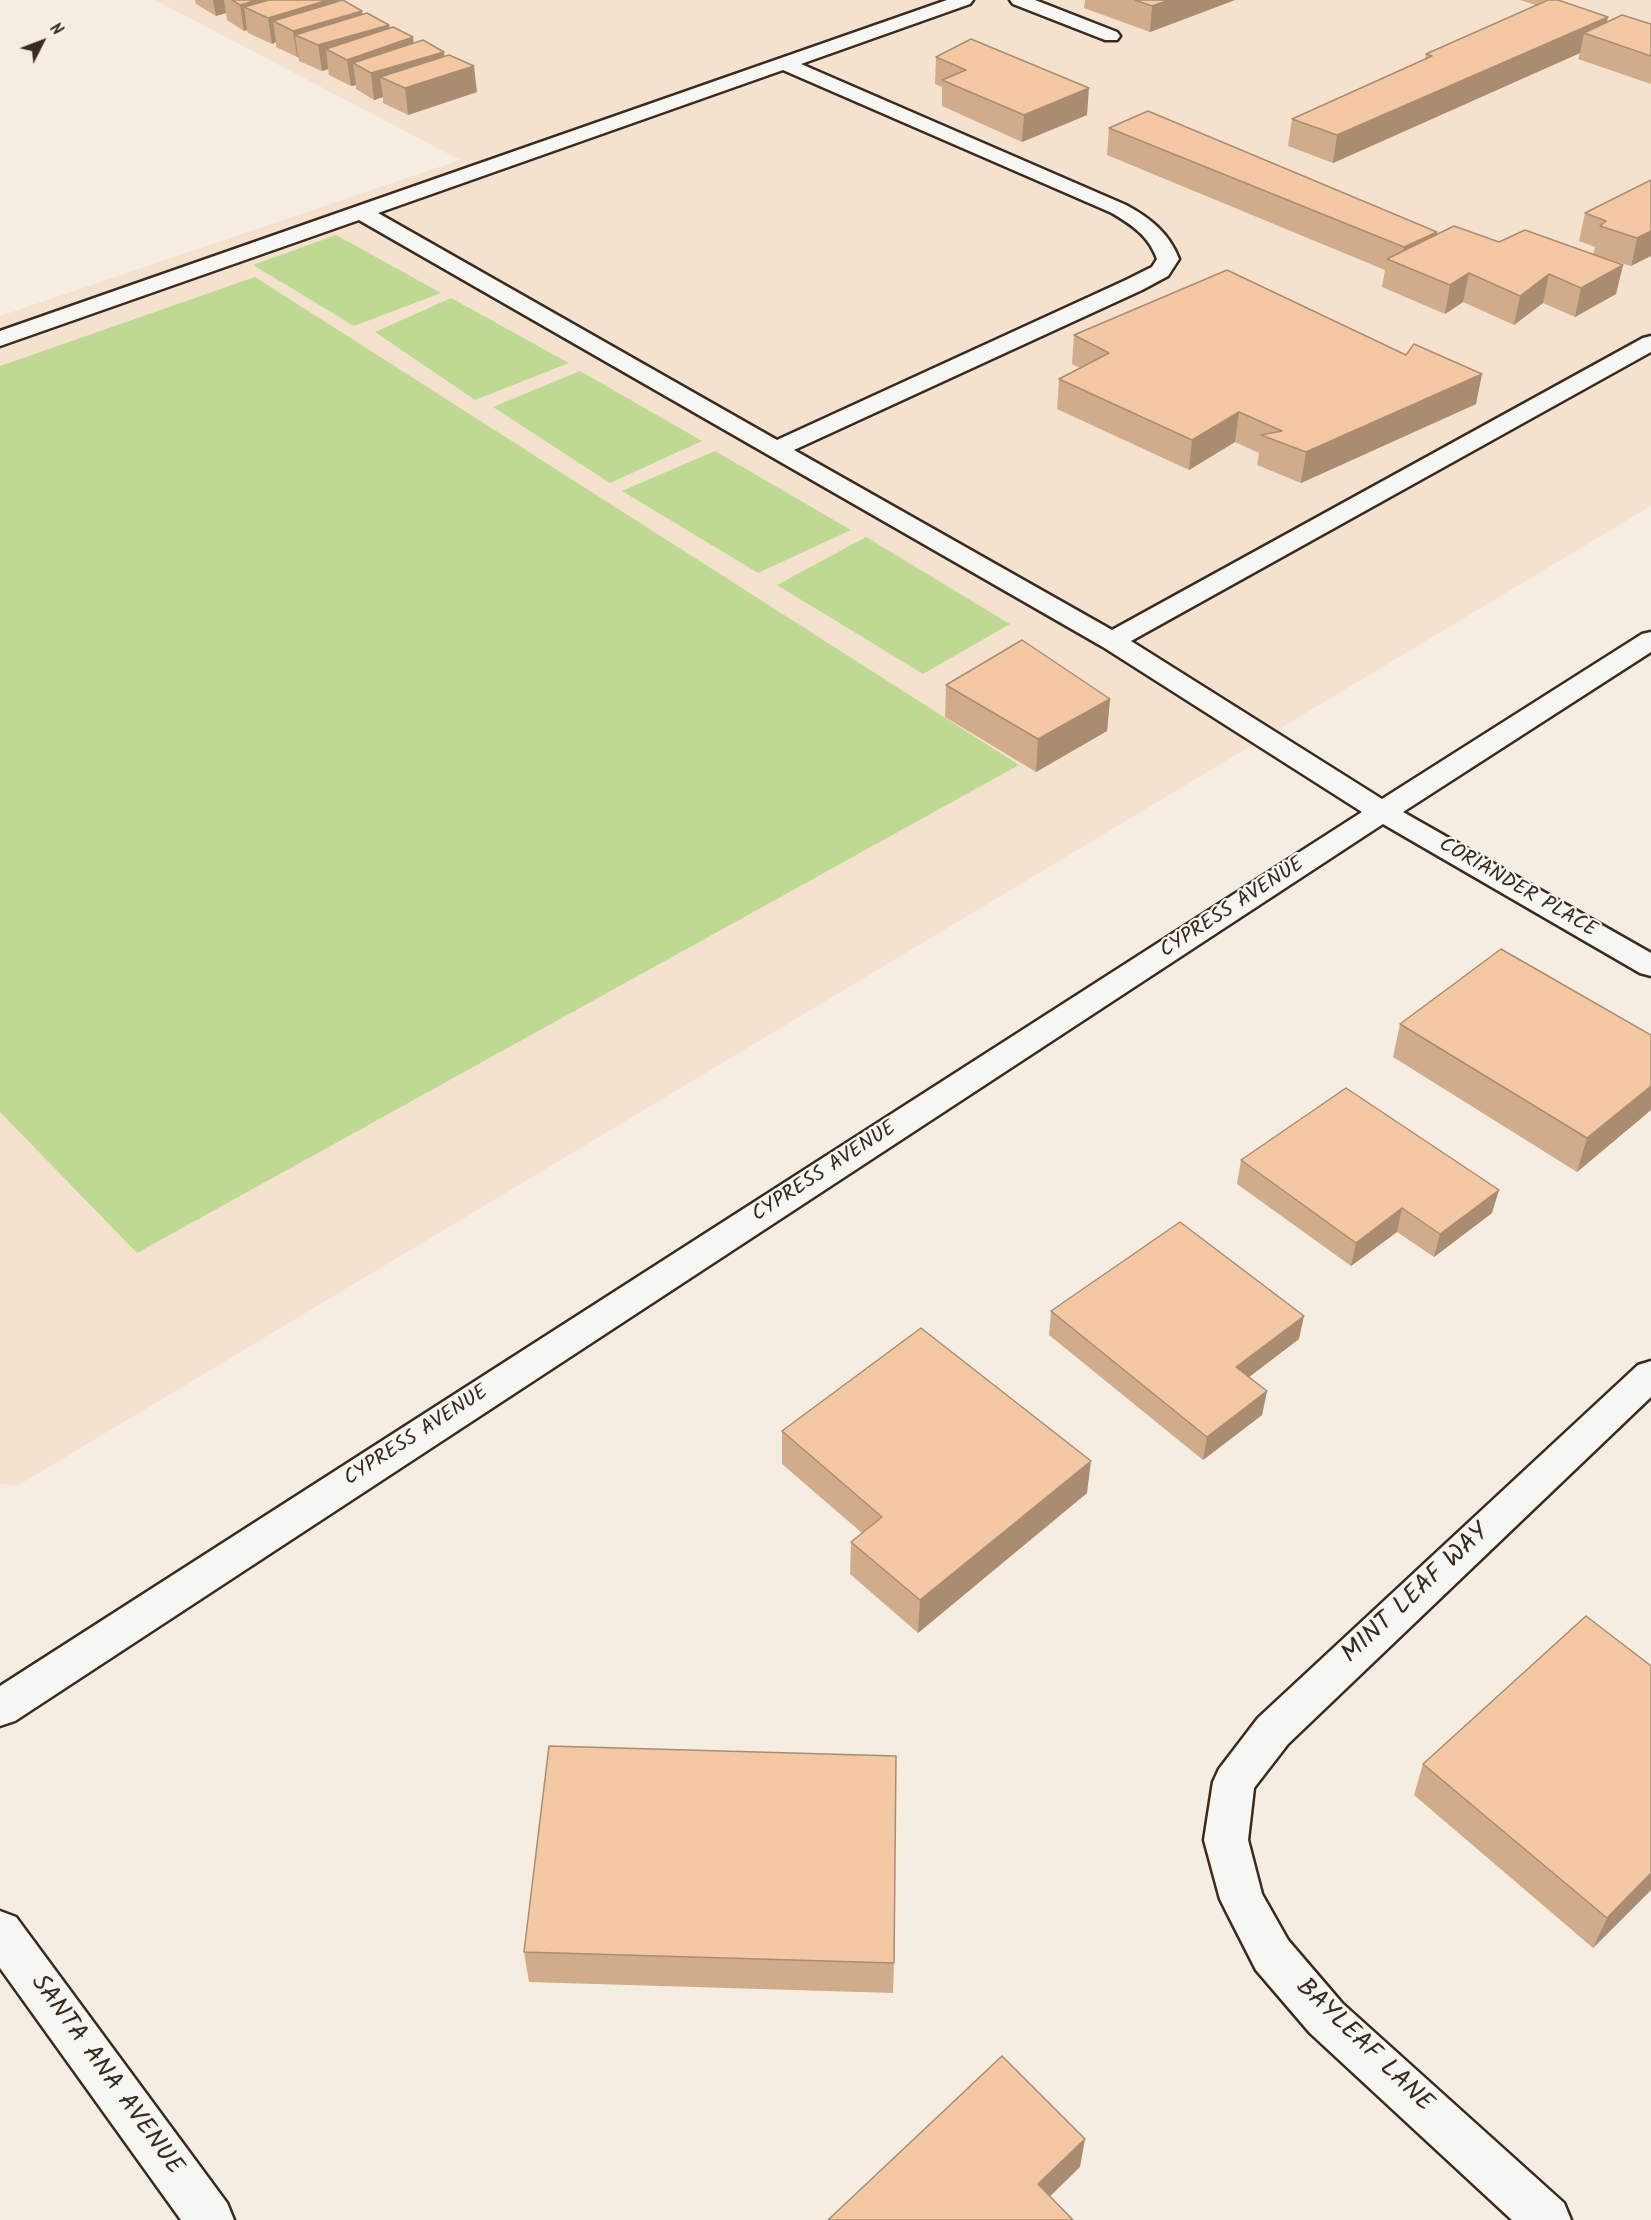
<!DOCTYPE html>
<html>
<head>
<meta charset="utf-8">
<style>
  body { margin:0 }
  #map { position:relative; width:1651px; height:2220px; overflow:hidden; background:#f5ede2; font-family:Kalam,sans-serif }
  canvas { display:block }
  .north { position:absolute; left:12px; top:12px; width:60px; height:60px; -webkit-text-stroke:4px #f6f6f2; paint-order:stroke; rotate:48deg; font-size:16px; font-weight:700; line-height:24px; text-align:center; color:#3b2a1e }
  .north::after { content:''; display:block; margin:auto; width:21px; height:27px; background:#3b2a1e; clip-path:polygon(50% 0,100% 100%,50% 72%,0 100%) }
</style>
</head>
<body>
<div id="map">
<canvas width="1651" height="2220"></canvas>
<div class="north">N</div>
</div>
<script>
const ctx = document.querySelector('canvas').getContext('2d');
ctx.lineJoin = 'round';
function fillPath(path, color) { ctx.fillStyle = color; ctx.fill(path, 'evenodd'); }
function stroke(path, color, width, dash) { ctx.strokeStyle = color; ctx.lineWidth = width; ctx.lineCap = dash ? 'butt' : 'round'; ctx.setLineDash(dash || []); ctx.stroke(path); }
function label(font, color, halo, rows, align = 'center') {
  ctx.font = font + ' Kalam,sans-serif'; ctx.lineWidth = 4.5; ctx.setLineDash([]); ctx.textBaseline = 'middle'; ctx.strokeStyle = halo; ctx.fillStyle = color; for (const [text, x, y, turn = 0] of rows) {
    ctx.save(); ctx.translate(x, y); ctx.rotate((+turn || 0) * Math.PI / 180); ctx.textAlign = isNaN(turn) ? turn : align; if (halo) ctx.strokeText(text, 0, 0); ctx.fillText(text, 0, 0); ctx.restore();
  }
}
const built = new Path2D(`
  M 155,0 L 1651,0 L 1651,506 L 17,1486 L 0,1484 L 0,316 L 460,160 Z`);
const green = new Path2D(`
  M 336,235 L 441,293 L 354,326 L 253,265 Z
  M 255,277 L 1019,765 L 137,1253 L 0,1112 L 0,366 Z
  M 451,298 L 569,363 L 475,400 L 375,332 Z
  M 580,371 L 702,441 L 610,483 L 493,407 Z
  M 715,451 L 851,530 L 758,573 L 622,491 Z
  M 866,537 L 1010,624 L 923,674 L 777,585 Z`);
const minor = new Path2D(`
  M 947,0 L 973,0 L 970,4 L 801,64 L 1126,205 C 1150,218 1169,233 1179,259 L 1168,276 L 1142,290 L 794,450 L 1112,630 L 1643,338 L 1651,336 L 1651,352 L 1131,641 L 1382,799 L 1642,634 L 1651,632 L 1651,652 L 1403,812 L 1651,953 L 1651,976 L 1640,973 L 1383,824 L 15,1721 L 0,1726 L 0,1686 L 1362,812 L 1103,647 L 359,220 L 0,346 L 0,331 ZM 783,70 L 1112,213 C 1132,225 1149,236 1157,259 L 1152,267 L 1126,280 L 777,440 L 378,213 Z
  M 1010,0 L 1035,0 L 1117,32 L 1120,36 L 1117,40 L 1105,40 L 1013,4 Z
  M 1651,1361 L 1651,1397 L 1288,1744 L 1254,1788 L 1248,1840 L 1262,1894 L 1288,1940 L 1342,2003 L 1564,2203 L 1571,2220 L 1512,2220 L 1310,2033 L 1256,1970 L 1227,1913 L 1220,1899 L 1204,1840 L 1213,1782 L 1219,1769 L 1258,1718 L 1638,1365 Z
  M 0,1911 L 16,1917 L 227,2203 L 234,2220 L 181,2220 L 0,1968 Z`);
const wall = new Path2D(`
  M 195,0 L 339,0 L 339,1 L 363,14 L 389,25 L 390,28 L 414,43 L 444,52 L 444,56 L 477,92 L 408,115 L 383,103 L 383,97 L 374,100 L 356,89 L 356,85 L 351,86 L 329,75 L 328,69 L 322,71 L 299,61 L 298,57 L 297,57 L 276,47 L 276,42 L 272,44 L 248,33 L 247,30 L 244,31 L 227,20 L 226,13 L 216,16 L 196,4 Z
  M 1085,0 L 1235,0 L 1150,32 L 1084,8 Z
  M 1520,0 L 1558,0 L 1608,17 L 1606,22 L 1651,24 L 1651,84 L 1578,59 L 1580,53 L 1333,163 L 1288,146 L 1292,119 L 1425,59 L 1426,54 L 1536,5 Z
  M 936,57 L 1087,115 L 1022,142 L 942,106 L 942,87 L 935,84 Z
  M 1109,128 L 1437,232 L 1436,235 L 1593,254 L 1595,247 L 1579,241 L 1585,213 L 1651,180 L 1631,266 L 1603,258 L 1623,265 L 1616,294 L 1575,317 L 1543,303 L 1514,325 L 1463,302 L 1445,314 L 1382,287 L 1385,270 L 1107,155 Z
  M 1074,335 L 1476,404 L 1301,483 L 1257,465 L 1259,453 L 1235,442 L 1189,470 L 1057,409 L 1059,379 L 1080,368 L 1072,364 Z
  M 946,685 L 1110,699 L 1107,731 L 1036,772 L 945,717 Z
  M 1400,1024 L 1651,1035 L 1651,1110 L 1577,1172 L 1393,1057 Z
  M 1241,1160 L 1492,1213 L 1434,1257 L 1397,1232 L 1351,1266 L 1237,1184 Z
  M 1051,1311 L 1299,1339 L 1249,1377 L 1267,1391 L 1262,1415 L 1203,1460 L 1049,1335 Z
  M 782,1431 L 1087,1493 L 918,1633 L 850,1574 L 851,1542 L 862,1533 L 782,1464 Z
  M 1651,1666 L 1651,1890 L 1593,1948 L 1414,1795 L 1423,1764 Z
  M 524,1952 L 894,1963 L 893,1993 L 529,1982 Z`);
const shadedWall = new Path2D(`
  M 213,0 L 224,0 L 226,13 L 216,16 Z
  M 232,0 L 339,0 L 341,17 L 362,11 L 365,32 L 389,25 L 392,44 L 413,37 L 416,60 L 444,52 L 446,75 L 474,66 L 477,92 L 408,115 L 405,88 L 380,77 L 383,97 L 374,100 L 371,73 L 353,63 L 356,85 L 351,86 L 347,60 L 326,49 L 328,69 L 322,71 L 318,45 L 295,35 L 298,57 L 297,57 L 293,31 L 273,21 L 276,42 L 272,44 L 268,18 L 244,7 L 247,30 L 244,31 L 240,5 Z
  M 1169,0 L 1235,0 L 1150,32 L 1152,6 Z
  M 1608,17 L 1603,40 L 1584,33 L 1580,53 L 1333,163 L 1337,135 Z
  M 1089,88 L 1087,115 L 1022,142 L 1024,115 Z
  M 1651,231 L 1651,256 L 1631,266 L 1637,238 Z
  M 1437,232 L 1432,260 L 1401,265 L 1404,247 Z
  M 1623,265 L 1616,294 L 1575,317 L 1581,288 Z
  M 1469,273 L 1463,302 L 1445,314 L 1450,285 Z
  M 1549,274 L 1543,303 L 1514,325 L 1520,296 Z
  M 1482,374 L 1476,404 L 1301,483 L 1306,452 Z
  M 1239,412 L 1235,442 L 1189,470 L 1192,440 Z
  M 1110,699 L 1107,731 L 1036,772 L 1038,739 Z
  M 1651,1086 L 1651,1110 L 1577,1172 L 1587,1138 Z
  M 1499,1190 L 1492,1213 L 1434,1257 L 1440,1234 Z
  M 1402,1208 L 1397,1232 L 1351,1266 L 1356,1243 Z
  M 1304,1316 L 1299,1339 L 1232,1390 L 1236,1367 Z
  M 1267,1391 L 1262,1415 L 1203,1460 L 1207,1437 Z
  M 1091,1461 L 1087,1493 L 918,1633 L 920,1600 Z
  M 1651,1873 L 1651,1890 L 1593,1948 L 1607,1918 Z
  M 1085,2139 L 1080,2167 L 1034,2212 L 1038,2184 Z`);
const building = new Path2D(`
  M 232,0 L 257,0 L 240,5 Z
  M 269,0 L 328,0 L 268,18 L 244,7 Z
  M 343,0 L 362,11 L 293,31 L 273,21 Z
  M 1135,0 L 1169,0 L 1152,6 Z
  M 1548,0 L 1558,0 L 1608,17 L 1337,135 L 1292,119 L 1432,56 L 1426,54 Z
  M 367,13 L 389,25 L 318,45 L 295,35 Z
  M 1622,15 L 1651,24 L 1651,56 L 1584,33 Z
  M 393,27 L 413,37 L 347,60 L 326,49 Z
  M 971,39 L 1089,88 L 1024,115 L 942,80 L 966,70 L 936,57 Z
  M 423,40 L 444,52 L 371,73 L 353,63 Z
  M 449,55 L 474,66 L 405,88 L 380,77 Z
  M 1148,111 L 1437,232 L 1404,247 L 1109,128 Z
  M 1651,180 L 1651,231 L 1637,238 L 1600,226 L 1606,221 L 1585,213 Z
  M 1454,226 L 1499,242 L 1525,230 L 1623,265 L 1581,288 L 1549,274 L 1520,296 L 1469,273 L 1450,285 L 1387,259 Z
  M 1227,270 L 1406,355 L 1414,344 L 1482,374 L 1306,452 L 1261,435 L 1282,431 L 1239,412 L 1192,440 L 1059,379 L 1109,353 L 1074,335 Z
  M 1022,640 L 1110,699 L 1038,739 L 946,685 Z
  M 1501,949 L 1651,1035 L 1651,1086 L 1587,1138 L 1400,1024 Z
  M 1346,1088 L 1499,1190 L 1440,1234 L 1402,1208 L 1356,1243 L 1241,1160 Z
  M 1180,1222 L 1304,1316 L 1236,1367 L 1267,1391 L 1207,1437 L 1051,1311 Z
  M 921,1328 L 1091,1461 L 920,1600 L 851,1542 L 882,1517 L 782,1431 Z
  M 1586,1616 L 1651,1666 L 1651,1873 L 1607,1918 L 1423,1764 Z
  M 549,1746 L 896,1756 L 894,1963 L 524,1952 Z
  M 1002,2056 L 1085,2139 L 1038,2184 L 1073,2220 L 828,2220 Z`);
const streetNames = [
  ["CORIANDER PLACE",1517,889,30],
  ["CYPRESS AVENUE",1233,909,-33],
  ["CYPRESS AVENUE",825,1173,-33],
  ["CYPRESS AVENUE",417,1437,-33]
];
const nearStreetnames = [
  ["MINT LEAF WAY",1417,1595,-43],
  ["BAYLEAF LANE",1363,2047,44],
  ["SANTA ANA AVENUE",105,2076,54]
];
fillPath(built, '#f4e2cf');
fillPath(green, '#beda92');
stroke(minor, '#3b2a1e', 5);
fillPath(minor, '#f6f6f2');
fillPath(wall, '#d1ac8b');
fillPath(shadedWall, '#aa8c71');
fillPath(building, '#f3c8a2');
stroke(building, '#aa8c71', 1.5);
label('21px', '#3b2a1e', '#f6f6f2', streetNames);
label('26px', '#3b2a1e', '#f6f6f2', nearStreetnames);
</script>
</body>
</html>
